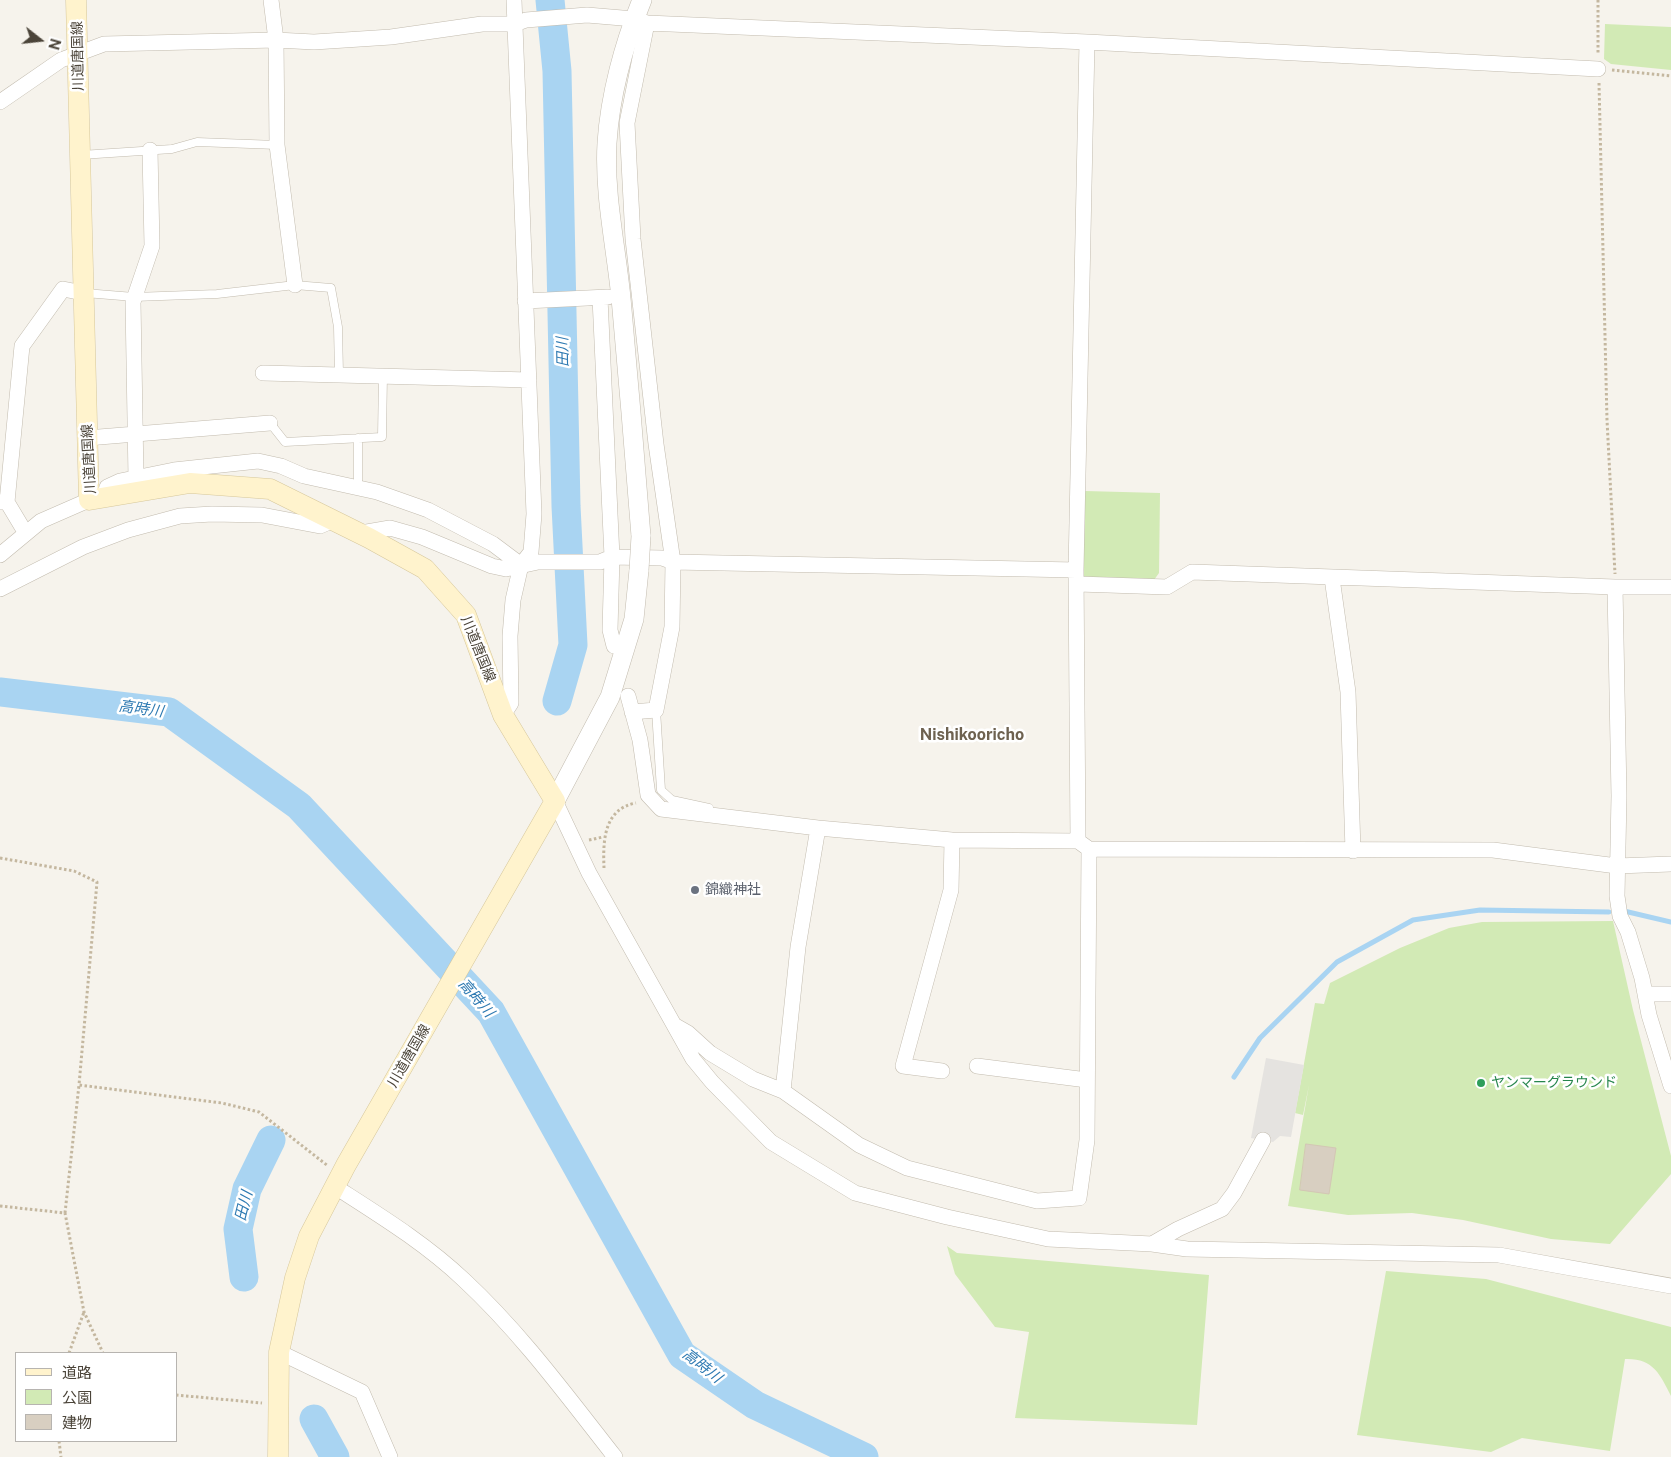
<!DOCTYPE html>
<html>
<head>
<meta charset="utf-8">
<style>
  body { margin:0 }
  #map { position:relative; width:1671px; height:1457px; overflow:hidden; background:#f6f3ec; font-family:"Public Sans","Noto Sans JP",sans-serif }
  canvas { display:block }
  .legend { position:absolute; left:15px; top:1352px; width:162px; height:90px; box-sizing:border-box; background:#fff; border:1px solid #b7b4b0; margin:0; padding:6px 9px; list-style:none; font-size:15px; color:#4b4439 }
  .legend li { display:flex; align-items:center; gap:10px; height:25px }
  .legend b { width:25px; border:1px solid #b7b4b0 }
  .north { position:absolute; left:15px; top:15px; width:50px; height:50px; -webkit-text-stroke:4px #fff; paint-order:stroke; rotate:106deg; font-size:14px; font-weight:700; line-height:20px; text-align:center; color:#4b4439 }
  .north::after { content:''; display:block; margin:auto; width:18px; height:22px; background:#4b4439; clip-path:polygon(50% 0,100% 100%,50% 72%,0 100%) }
</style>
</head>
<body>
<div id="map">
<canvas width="1671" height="1457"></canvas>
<ul class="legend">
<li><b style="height:6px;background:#fff3cd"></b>道路</li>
<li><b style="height:14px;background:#d2eab5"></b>公園</li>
<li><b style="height:14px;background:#d8cfc1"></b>建物</li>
</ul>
<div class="north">N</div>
</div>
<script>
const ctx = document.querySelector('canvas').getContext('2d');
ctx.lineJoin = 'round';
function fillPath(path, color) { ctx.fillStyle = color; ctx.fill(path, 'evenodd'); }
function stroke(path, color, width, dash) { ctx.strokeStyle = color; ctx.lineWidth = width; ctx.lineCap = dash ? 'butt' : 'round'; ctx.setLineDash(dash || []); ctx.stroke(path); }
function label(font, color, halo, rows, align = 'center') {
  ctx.font = font + ' "Public Sans","Noto Sans JP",sans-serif'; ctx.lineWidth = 5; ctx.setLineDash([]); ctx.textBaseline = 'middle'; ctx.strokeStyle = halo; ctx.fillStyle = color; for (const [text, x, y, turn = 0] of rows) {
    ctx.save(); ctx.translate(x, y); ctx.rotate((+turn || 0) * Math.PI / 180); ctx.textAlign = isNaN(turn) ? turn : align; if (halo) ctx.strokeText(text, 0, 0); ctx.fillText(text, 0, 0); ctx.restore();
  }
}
const green = new Path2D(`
  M 1605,24 L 1671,27 L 1671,70 L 1611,64 L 1604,59 Z
  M 1085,491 L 1160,493 L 1159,573 L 1154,580 L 1089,581 L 1082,576 Z
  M 1613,921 L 1633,1010 L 1671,1156 L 1671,1174 L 1610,1244 L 1551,1239 L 1463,1220 L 1412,1213 L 1348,1215 L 1288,1206 L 1309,1085 L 1303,1115 L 1295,1113 L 1315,1003 L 1324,1004 L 1330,983 L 1400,948 L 1449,928 L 1482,922 Z
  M 947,1246 L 957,1253 L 1209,1275 L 1197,1425 L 1015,1418 L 1029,1332 L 995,1327 L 955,1274 Z
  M 1386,1271 L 1486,1279 L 1671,1327 L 1671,1396 C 1660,1374 1653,1358 1625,1359 L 1610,1451 L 1522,1438 L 1491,1452 L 1357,1435 Z`);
const parking = new Path2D(`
  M 1266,1058 L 1304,1065 L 1291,1137 L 1280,1136 L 1273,1142 L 1251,1138 Z`);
const stream = new Path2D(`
  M 1624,911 L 1671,922
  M 1234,1077 L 1260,1038 L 1337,962 L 1413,920 L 1480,910 L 1609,912`);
const river = new Path2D(`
  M 550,0 L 557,71 L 566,506 L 573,645 L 557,701
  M 0,692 L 169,712 L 299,806 L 491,1012 L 682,1355 L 755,1405 L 864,1457
  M 244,1277 L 238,1229 L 247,1189 L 271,1140
  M 314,1419 L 335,1457`);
const building = new Path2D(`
  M 1306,1144 L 1336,1148 L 1329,1194 L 1300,1190 Z`);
const path = new Path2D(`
  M 1598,0 L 1598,54
  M 1612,70 L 1671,76
  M 1599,83 L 1607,420 L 1615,574
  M 589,840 L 603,837
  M 0,858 L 74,871 L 97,882 L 79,1085 L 222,1103 L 259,1112 L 328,1166
  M 604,868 C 603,842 603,809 636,803
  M 0,1206 L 65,1213 L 84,1312 L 103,1353
  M 65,1213 L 79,1085
  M 69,1353 L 84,1312
  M 176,1395 L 262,1403
  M 59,1441 L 61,1457`);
const service = new Path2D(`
  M 81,155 L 172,149 L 197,142 L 277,145
  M 85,293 L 134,297 L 217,294 L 295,285 L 331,288 L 338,327 L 339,374
  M 270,423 L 285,442 L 382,437 L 383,375
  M 358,438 L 358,488
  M 656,710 L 661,790 L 672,800 L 709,808`);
const minor = new Path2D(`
  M 271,0 L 276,40 L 277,145 L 295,285
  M 647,23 L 1087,42
  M 0,102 L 61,60 L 104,44 L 276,40 L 314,42 L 391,37 L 482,24 L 515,24 L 526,20 L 587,15 L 634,19 L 647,23 L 627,123 L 633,239 L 656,444 L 673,562 L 672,627 L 656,710 L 632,712
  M 600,298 L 612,557 L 610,630 L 614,646
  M 525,301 L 608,297
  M 263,373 L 529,380
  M 87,438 L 270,423
  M 136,478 L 133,302 L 152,246 L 150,150
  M 104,498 L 107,487 L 120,481 L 174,470 L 258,461 L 281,466 L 304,476 L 377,492 L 428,510 L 493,544 L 521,565
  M 0,502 L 7,502 L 22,346 L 63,289 L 83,293
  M 7,502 L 25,532
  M 361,533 L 390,528 L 422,537 L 492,566 L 506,569 L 538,562 L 600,562 L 612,557 L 662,558 L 673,562 L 1076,570
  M 0,555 L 41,521 L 89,500
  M 1332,578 L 1348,692 L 1353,851
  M 1078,584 L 1167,587 L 1192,572 L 1615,587 L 1671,587
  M 1615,587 L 1619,796 L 1617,896 L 1620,916 L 1628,932 L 1642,978 L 1649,1015 L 1671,1086
  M 0,589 L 83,547 L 128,530 L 180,516 L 212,514 L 262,515 L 320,526 L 334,520
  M 628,696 L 640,740 L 648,795 L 661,809 L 818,828 L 952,840 L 1078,841 L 1089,849 L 1087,1140 L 1079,1198 L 1037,1201 L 907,1168 L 859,1145 L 783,1091 L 753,1079 L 710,1053 L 688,1033 L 674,1025
  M 503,715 L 511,703 L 510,636 L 513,600 L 521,565 L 531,552 L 534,514 L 514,0
  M 555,801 L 589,873 L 693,1059 L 712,1082 L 771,1142 L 855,1193 L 947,1217 L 1048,1239 L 1152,1244 L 1187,1249 L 1499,1255 L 1671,1286
  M 1078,841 L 1076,570 L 1087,42 L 1598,69
  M 1089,849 L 1493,850 L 1617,866 L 1671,864
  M 1645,994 L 1671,994
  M 977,1066 L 1087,1080
  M 942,1071 L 903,1066 L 951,890 L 952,840
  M 783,1091 L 798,947 L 818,828
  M 334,1186 C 379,1215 425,1243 464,1280 C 521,1333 567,1396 615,1457
  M 1152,1244 L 1178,1229 L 1222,1209 L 1234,1193 L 1263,1140
  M 279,1352 L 362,1392 L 390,1457`);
const tertiary = new Path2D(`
  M 641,536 C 635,457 628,377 621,298 C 616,247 604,194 607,143 C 610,96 624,44 642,0
  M 555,801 L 610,697 L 634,619 L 639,570`);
const secondary = new Path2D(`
  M 76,0 L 89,500 L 190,483 L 270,489 L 369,538 L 425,569 L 466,615 L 503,715 L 555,801 L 346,1165 L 309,1236 L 295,1278 L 279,1352 L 278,1457`);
const tertiaryBridge = new Path2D(`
  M 639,570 L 641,536`);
const markers = [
  [695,890,5,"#6b7280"],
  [1481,1083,5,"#2e9e5b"]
];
const streetNames = [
  ["川道唐国線",78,56,-91],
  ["川道唐国線",89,459,-93],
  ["川道唐国線",478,649,68],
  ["川道唐国線",409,1056,-60]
];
const worshipNames = [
  ["錦織神社",705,890]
];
const leisureNames = [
  ["ヤンマーグラウンド",1491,1083]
];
const waterNames = [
  ["田川",563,352,-91],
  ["高時川",141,709,8],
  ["高時川",476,998,49],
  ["田川",244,1206,-76],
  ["高時川",702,1366,38]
];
const quarterNames = [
  ["Nishikooricho",972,735]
];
fillPath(green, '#d2eab5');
fillPath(parking, '#e5e3e0');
stroke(stream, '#a9d4f2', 5);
stroke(river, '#a9d4f2', 29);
fillPath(building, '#d8cfc1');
stroke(building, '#d3c7b4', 1);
stroke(service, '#c2bbae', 9);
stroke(minor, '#c2bbae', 16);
stroke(tertiary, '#c2bbae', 20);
stroke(secondary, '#d6c79b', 21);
stroke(path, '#c4b79f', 3, [2.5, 2.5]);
stroke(service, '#fff', 8);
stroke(minor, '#fff', 15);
stroke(tertiary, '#fff', 19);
stroke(secondary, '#fff3cd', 20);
stroke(tertiaryBridge, '#c2bbae', 20, []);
stroke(tertiaryBridge, '#fff', 19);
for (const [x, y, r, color] of markers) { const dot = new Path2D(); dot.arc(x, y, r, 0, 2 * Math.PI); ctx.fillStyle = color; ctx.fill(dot); stroke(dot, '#fff', 2); }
label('14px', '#4b4439', '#fff', streetNames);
label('14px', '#5b616d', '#fff', worshipNames, 'left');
label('14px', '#27864d', '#fff', leisureNames, 'left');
label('italic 15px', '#2e7ab2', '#fff', waterNames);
label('bold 16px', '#6e6250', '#fff', quarterNames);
</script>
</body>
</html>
